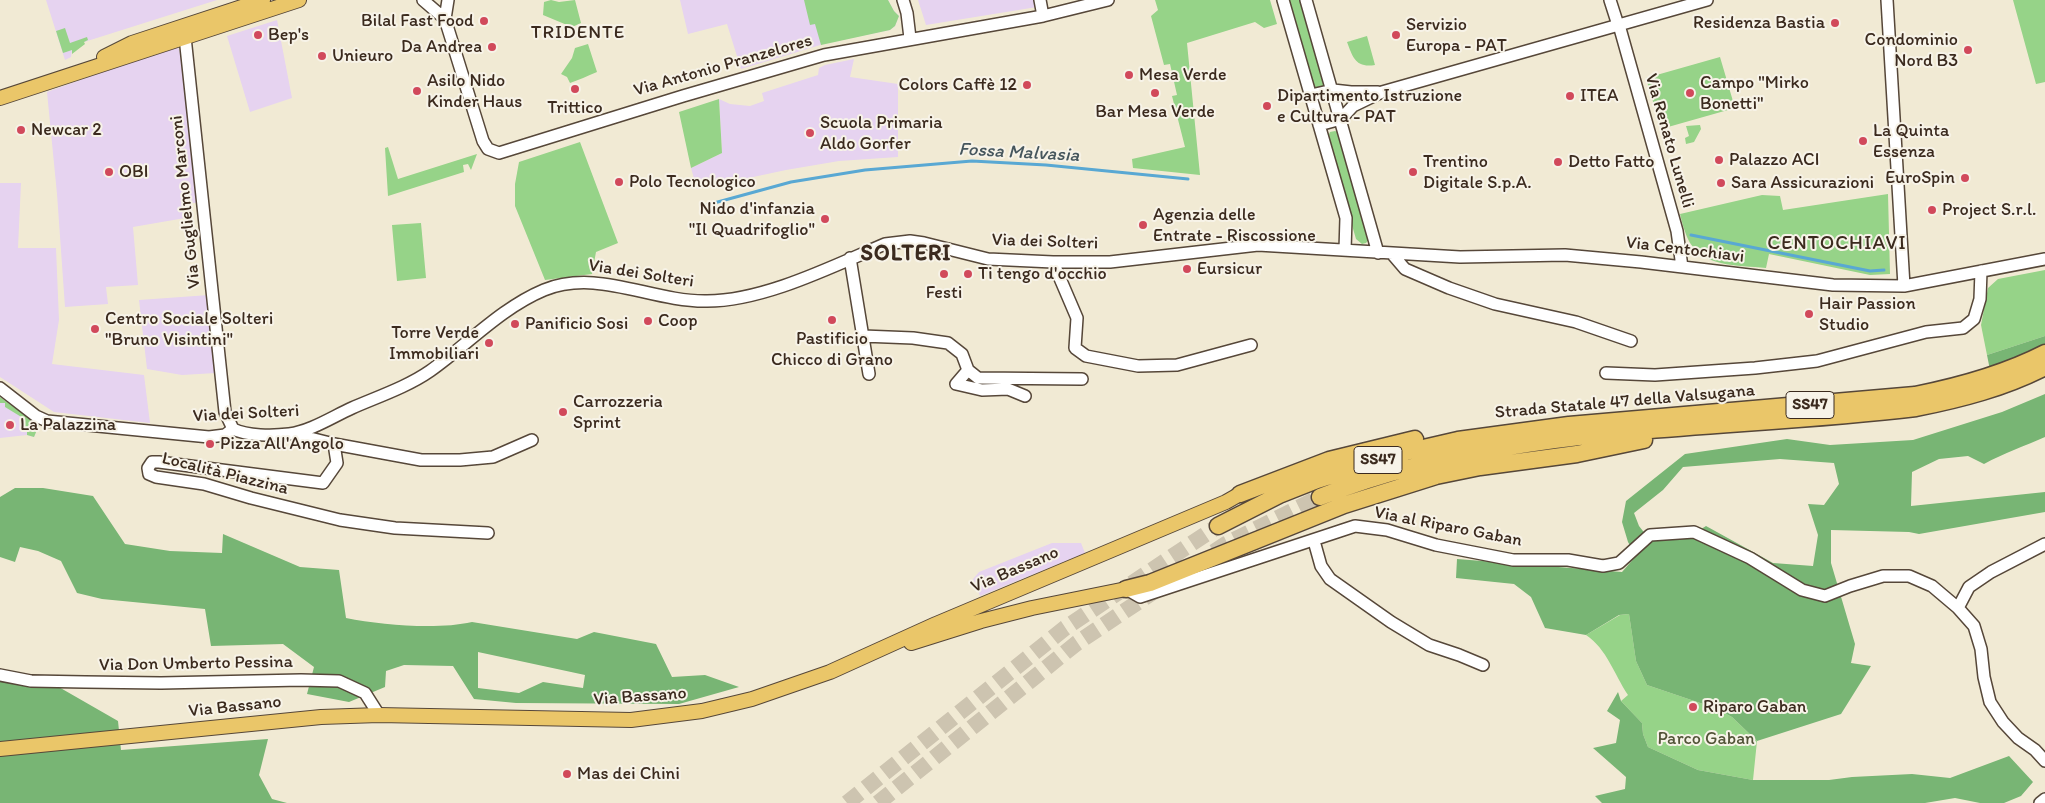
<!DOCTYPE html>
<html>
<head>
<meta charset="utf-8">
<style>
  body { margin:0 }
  canvas { display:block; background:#f1ead4 }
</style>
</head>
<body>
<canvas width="2045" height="803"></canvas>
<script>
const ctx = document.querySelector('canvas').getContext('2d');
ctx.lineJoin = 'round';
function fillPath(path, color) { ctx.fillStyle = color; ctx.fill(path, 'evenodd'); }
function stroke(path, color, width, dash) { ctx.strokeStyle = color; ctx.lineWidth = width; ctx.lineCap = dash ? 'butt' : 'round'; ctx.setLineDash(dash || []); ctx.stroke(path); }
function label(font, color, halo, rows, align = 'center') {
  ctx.font = font + ' Itim,sans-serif'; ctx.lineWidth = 4; ctx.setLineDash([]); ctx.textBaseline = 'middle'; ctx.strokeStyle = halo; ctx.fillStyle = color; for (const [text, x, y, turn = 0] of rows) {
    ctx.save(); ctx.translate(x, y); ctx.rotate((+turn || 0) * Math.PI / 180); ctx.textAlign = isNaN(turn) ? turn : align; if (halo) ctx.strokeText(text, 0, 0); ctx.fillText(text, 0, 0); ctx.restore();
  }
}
const built = new Path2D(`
  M 46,0 L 217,0 L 81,43 L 72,50 L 71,57 L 65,60 Z
  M 680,0 L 888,0 L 894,11 L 899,16 L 895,26 L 890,30 L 827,43 L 741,69 L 727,24 L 688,34 Z
  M 918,0 L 1036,0 L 1037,7 L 926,25 Z
  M 277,20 L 292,98 L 250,112 L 227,36 Z
  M 174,46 L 179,49 L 181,58 L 199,202 L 184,205 L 185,218 L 133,227 L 138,285 L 106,287 L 108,304 L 65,307 L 57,194 L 47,92 Z
  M 854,59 L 850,77 L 898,84 L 898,157 L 839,161 L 786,170 L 697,189 L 691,168 L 722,153 L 719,99 L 730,104 L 750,106 L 764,101 L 762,93 L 818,75 L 819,68 L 825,65 Z
  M 0,183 L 21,183 L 18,248 L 56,248 L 59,320 L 52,364 L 144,375 L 150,423 L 54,412 L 0,377 Z
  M 209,295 L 216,373 L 182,375 L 147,369 L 139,300 Z
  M 0,397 L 39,425 L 34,437 L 27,435 L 0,438 Z
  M 1052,543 L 1081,543 L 1085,553 L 980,596 L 973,579 L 979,572 Z`);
const green = new Path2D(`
  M 551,0 L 559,2 L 575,0 L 581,23 L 570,28 L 566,26 L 567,25 L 543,15 L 544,2 Z
  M 804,0 L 888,0 L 894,11 L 899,16 L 895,26 L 890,30 L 821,45 L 815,24 L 810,25 Z
  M 1155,0 L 1270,0 L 1277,24 L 1264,28 L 1255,22 L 1187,43 L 1200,175 L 1133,168 L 1132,159 L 1185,147 L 1172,96 L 1177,95 L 1170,64 L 1164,65 L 1151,16 L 1158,10 Z
  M 1287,0 L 1300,0 L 1324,87 L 1316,89 L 1313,88 Z
  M 2013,0 L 2045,0 L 2045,82 L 2036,84 Z
  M 65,28 L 70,43 L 87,37 L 88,40 L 84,42 L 85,44 L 72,54 L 72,50 L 63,53 L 56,31 Z
  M 1367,36 L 1375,65 C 1356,68 1353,58 1347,42 Z
  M 588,44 L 597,72 C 587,76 579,80 570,83 L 567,77 L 561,74 L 572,58 L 575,48 Z
  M 1720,57 L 1735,108 L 1661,129 L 1646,78 Z
  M 719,99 L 722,153 L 691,168 L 679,112 Z
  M 1700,125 L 1701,129 L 1694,142 L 1686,144 L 1685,138 L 1689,136 L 1686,126 Z
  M 1335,131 L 1338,132 L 1369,239 L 1366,243 L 1362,244 L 1356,239 L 1327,139 L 1330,132 Z
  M 580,142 L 618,243 L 596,252 L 592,274 L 545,280 L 515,206 L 515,184 L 519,162 Z
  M 388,147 L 398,179 L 477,154 L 471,170 L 468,164 L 463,165 L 464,172 L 388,196 L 385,148 Z
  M 1888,194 L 1890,274 L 1870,275 L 1769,254 L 1766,268 C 1738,265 1700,268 1687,237 C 1684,230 1682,222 1680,214 L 1762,195 L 1780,196 L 1783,210 Z
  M 421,223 L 426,278 L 397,281 L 392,225 Z
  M 2045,270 L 2045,336 L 1987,355 L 1981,325 L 1988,288 L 1998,279 Z
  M 0,397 L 39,425 L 34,437 L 27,435 L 27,432 L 22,431 L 23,418 L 5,407 L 5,403 L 0,403 Z
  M 1629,614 L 1636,661 L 1647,685 L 1715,708 L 1732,717 L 1757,741 L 1753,780 L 1698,770 L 1648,747 L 1643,734 L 1642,723 L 1621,701 L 1628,695 C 1614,674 1607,649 1586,635 L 1620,615 Z`);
const forest = new Path2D(`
  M 2045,336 L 2045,346 L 1990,370 L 1987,355 Z
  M 2045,394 L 2045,437 C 2025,446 2004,453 1984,464 L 1968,456 L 1939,459 L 1912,472 L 1911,506 L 2045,492 L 2045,512 L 1919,534 L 1909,532 L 1831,530 L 1831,563 L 1855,644 L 1851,663 L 1871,666 L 1841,714 L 1757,741 L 1732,717 L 1715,708 L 1647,685 L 1636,661 L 1629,614 L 1619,615 L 1586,635 L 1545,628 L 1531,597 L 1514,584 L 1456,578 L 1457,559 L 1622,572 L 1636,556 L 1628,542 L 1622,522 L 1626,501 L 1685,454 L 1787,439 L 1830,445 L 1913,440 L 2002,412 ZM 1780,459 L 1834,463 L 1839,484 L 1824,505 L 1808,504 L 1818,535 L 1813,566 L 1773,563 L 1706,526 L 1687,538 L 1650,540 L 1639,526 L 1634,513 L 1663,490 L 1683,467 Z
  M 15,488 L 43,488 L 93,496 L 125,544 L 170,551 L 222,553 L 223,534 L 300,567 L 339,570 L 346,618 C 382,625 437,630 472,622 L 577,639 L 594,632 L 656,644 L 672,677 L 705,675 L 739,687 L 679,704 L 516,703 L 474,699 L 453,666 L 404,665 L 386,671 L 385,687 L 349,702 L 307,694 L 314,667 L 283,644 L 211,646 L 205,609 L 102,599 L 77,593 L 61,561 L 38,551 L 20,547 L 15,562 L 0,557 L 0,497 ZM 478,652 L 585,675 L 583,688 L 543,682 L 519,693 L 478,688 Z
  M 0,678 L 57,686 L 118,721 L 121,750 L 268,739 L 259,775 L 272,799 L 287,803 L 0,803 Z
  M 1618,692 L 1621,701 L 1642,723 L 1643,734 L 1648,747 L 1698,770 L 1753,780 L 1829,780 L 1852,777 L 1912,774 L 1950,778 L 2009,756 L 2033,782 L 2021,796 L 2004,803 L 1980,803 L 1955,798 L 1925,803 L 1602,803 L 1595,796 L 1625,789 L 1626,777 L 1593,748 L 1616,743 L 1620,720 L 1607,711 Z`);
const stream = new Path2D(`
  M 703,206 L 791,182 L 865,170 L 972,161 L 1046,165 L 1188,179
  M 1691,235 L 1870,271 L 1884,270`);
const highwayTunnel = new Path2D(`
  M 1214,552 L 1226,544 L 1320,497
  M 847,803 L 1065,628 L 1218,526
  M 878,803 L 1077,643 L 1156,590`);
const minor = new Path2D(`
  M 423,0 L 445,19
  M 448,0 L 445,19 L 483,141 L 488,149 L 499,153 L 683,96 L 824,55 L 1043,16 L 1108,0
  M 903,0 L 907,13 L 910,38
  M 1040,0 L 1043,16
  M 1283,0 L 1346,218 L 1345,250
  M 1306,0 L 1378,253
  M 1610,0 L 1618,25
  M 1887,0 L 1904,286
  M 1619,25 L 1677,231 L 1682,267
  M 188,30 L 185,37 L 225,412 L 233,429
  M 1311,95 L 1333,90 L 1351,92 L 1378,92
  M 1319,125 L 1341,119 L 1353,106 L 1382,92 L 1707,0
  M 1393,255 L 1405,269 L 1449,288 L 1495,304 L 1576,322 L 1631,341
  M 850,258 L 869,374
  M 1053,262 L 1077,318 L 1075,348 L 1086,356 L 1138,366 L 1177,365 L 1251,345
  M 863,336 L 913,338 L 948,343 L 962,354 L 968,370 L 978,378 L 1082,379
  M 968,370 L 956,384 L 982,390 L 1008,389 L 1025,396
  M 1606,373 L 1655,375 L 1755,368 L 1817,361 L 1926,332 L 1963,328 L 1974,319 L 1980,299 L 1981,271
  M 0,388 L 36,416 L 47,421 L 209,437 L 225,435 L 233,429
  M 233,429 C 248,436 272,436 289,434 C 311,431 332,417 352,408 C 377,397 407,387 430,371 C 467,345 501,308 544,290 C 598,268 651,302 707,301 C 764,301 833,266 885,244 L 910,241 L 924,243 L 988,259 L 1053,262 L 1110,262 L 1258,245 L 1460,257 L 1565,255 L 1641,262 L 1833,285 L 1904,286 L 2045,259
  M 294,434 L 334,444 L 421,460 L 460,460 L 493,457 L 532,440
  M 334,444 L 337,463 L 323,483 L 159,462 L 152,462 L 148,468 L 149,474 L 156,477 L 204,484 L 251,498 L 340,520 L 395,528 L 488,533
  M 1314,541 L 1321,566 L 1330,579 L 1391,622 L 1429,645 L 1459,655 L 1483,665
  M 1126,589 L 1140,597 L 1355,526 L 1387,530 L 1436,545 L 1513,560 L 1568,560 L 1603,566 L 1619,563 L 1650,535 L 1694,532 L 1750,558 L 1802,590 L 1825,596 L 1850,586 L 1883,576 L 1909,576 L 1932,586 L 1958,608 L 1974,626 L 1981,649 L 1984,677 L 1990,702 L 2003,722 L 2018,738 L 2035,750 L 2045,761
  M 1958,608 L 1969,587 L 1991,572 L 2045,544
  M 0,675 L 31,681 L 85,682 L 161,683 L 301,680 L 339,681 L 365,693 L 379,715
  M 2040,803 L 2045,799`);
const major = new Path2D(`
  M 104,57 L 132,43 L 263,0
  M 0,98 L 299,0
  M 911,643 L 981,621 L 1032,608 L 1126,589
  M 0,749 L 321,717 L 379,715 L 631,720 L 702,711 L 752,699 L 830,672 L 936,624 L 1226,502 L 1240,494`);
const highway = new Path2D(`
  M 1240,494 L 1329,460 L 1415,439
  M 1320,497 C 1509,422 1717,432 1916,408 C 1961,399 2004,388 2045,367
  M 1218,526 L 1279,495 L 1317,480 L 1406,452 L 1458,440 L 1569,425 L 1915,395 C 1960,386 2004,374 2045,353
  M 1126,589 L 1150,583 L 1344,505 L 1436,476 L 1480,467 L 1577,454 L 1644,440`);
const markers = [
  [484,21,5,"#d1495b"],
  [1835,23,5,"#d1495b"],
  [258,35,5,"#d1495b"],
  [1396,35,5,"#d1495b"],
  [492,47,5,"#d1495b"],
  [1968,50,5,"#d1495b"],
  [322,56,5,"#d1495b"],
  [1129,75,5,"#d1495b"],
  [1027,85,5,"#d1495b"],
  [575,89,5,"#d1495b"],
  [417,91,5,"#d1495b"],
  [1155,93,5,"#d1495b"],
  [1690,93,5,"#d1495b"],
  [1570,96,5,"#d1495b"],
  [1267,106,5,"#d1495b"],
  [21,130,5,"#d1495b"],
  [810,133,5,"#d1495b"],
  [1863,141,5,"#d1495b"],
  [1719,160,5,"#d1495b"],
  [1558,162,5,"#d1495b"],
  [109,172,5,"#d1495b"],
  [1413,172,5,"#d1495b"],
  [1965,178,5,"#d1495b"],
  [619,182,5,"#d1495b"],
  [1721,183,5,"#d1495b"],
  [1932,210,5,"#d1495b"],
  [825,219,5,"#d1495b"],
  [1143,225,5,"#d1495b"],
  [1187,269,5,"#d1495b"],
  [944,274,5,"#d1495b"],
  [968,274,5,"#d1495b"],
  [1809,314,5,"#d1495b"],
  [832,320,5,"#d1495b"],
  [648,321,5,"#d1495b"],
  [515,324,5,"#d1495b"],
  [95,329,5,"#d1495b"],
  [489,343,5,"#d1495b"],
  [563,412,5,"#d1495b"],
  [10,425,5,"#d1495b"],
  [210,444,5,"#d1495b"],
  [1693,707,5,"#d1495b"],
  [567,774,5,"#d1495b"]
];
const shields = [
  [1810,405,48],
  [1378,460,48]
];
const shieldNames = [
  ["SS47",1810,405],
  ["SS47",1378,460]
];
const poiNames = [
  ["Bilal Fast Food",474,21,"right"],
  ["Residenza Bastia",1825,23,"right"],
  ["Servizio",1406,25],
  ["Europa - PAT",1406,46],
  ["Bep's",268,35],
  ["Condominio",1958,40,"right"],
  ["Nord B3",1958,61,"right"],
  ["Da Andrea",482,47,"right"],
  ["Unieuro",332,56],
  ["Mesa Verde",1139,75],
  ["Asilo Nido",427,81],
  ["Kinder Haus",427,102],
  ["Campo \"Mirko",1700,83],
  ["Bonetti\"",1700,104],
  ["Colors Caffè 12",1017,85,"right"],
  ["Dipartimento Istruzione",1277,96],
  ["e Cultura - PAT",1277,117],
  ["ITEA",1580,96],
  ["Trittico",575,108,"center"],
  ["Bar Mesa Verde",1155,112,"center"],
  ["Scuola Primaria",820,123],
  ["Aldo Gorfer",820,144],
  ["Newcar 2",31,130],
  ["La Quinta",1873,131],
  ["Essenza",1873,152],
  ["Palazzo ACI",1729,160],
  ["Trentino",1423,162],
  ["Digitale S.p.A.",1423,183],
  ["Detto Fatto",1568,162],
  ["OBI",119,172],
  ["EuroSpin",1955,178,"right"],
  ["Polo Tecnologico",629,182],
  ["Sara Assicurazioni",1731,183],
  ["Nido d'infanzia",815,209,"right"],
  ["\"Il Quadrifoglio\"",815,230,"right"],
  ["Project S.r.l.",1942,210],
  ["Agenzia delle",1153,215],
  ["Entrate - Riscossione",1153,236],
  ["Eursicur",1197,269],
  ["Ti tengo d'occhio",978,274],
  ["Festi",944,293,"center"],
  ["Hair Passion",1819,304],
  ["Studio",1819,325],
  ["Centro Sociale Solteri",105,319],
  ["\"Bruno Visintini\"",105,340],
  ["Coop",658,321],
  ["Panificio Sosi",525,324],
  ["Torre Verde",479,333,"right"],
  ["Immobiliari",479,354,"right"],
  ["Pastificio",832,339,"center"],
  ["Chicco di Grano",832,360,"center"],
  ["Carrozzeria",573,402],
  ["Sprint",573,423],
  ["La Palazzina",20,425],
  ["Pizza All'Angolo",220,444],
  ["Riparo Gaban",1703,707],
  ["Mas dei Chini",577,774]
];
const streetNames = [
  ["Via Antonio Pranzelores",723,66,-16],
  ["Via Renato Lunelli",1669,141,74],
  ["Via Guglielmo Marconi",186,202,-96],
  ["Via dei Solteri",1045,242,2],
  ["Via Centochiavi",1685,250,7],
  ["Via dei Solteri",641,274,9],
  ["Strada Statale 47 della Valsugana",1625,402,-5],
  ["Via dei Solteri",246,414,-3],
  ["Località Piazzina",225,474,14],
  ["Via al Riparo Gaban",1448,527,11],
  ["Via Bassano",1015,570,-23],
  ["Via Don Umberto Pessina",196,664,-1],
  ["Via Bassano",640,697,-4],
  ["Via Bassano",235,707,-6]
];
const parkNames = [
  ["Parco Gaban",1706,739]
];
const neighbourhoodNames = [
  ["TRIDENTE",578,33]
];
const waterNames = [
  ["Fossa Malvasia",1019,153,3]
];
const quarterNames = [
  ["CENTOCHIAVI",1837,244]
];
const districtNames = [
  ["SOLTERI",906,254]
];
fillPath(built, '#e6d3f0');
fillPath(green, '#96d388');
fillPath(forest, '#78b574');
stroke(stream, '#59a8d3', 3);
stroke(highwayTunnel, '#cdc4b0', 16, [16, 8]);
stroke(minor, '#564739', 14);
stroke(major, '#564739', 16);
stroke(highway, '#564739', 19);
stroke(minor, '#fff', 11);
stroke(major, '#eac669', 14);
stroke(highway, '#eac669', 16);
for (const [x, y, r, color] of markers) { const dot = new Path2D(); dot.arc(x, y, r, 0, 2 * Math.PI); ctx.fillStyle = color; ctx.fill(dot); stroke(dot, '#f7f3e8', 2); }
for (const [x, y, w] of shields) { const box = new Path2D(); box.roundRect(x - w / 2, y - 13.5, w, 27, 4); ctx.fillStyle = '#f7f3e8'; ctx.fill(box); stroke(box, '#3b2a1e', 1); }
label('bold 16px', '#3b2a1e', null, shieldNames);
label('18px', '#3b2a1e', '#f7f3e8', poiNames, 'left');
label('18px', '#3b2a1e', '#f7f3e8', streetNames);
label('18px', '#525438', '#f7f3e8', parkNames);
ctx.letterSpacing = '1px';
label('19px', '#3b2a1e', '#f7f3e8', neighbourhoodNames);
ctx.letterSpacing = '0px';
label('italic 19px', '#46565d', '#f7f3e8', waterNames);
ctx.letterSpacing = '1px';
label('20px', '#3b2a1e', '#f7f3e8', quarterNames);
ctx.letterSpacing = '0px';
ctx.letterSpacing = '1px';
label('bold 22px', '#3b2a1e', '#f7f3e8', districtNames);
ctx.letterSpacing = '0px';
</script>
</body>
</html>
